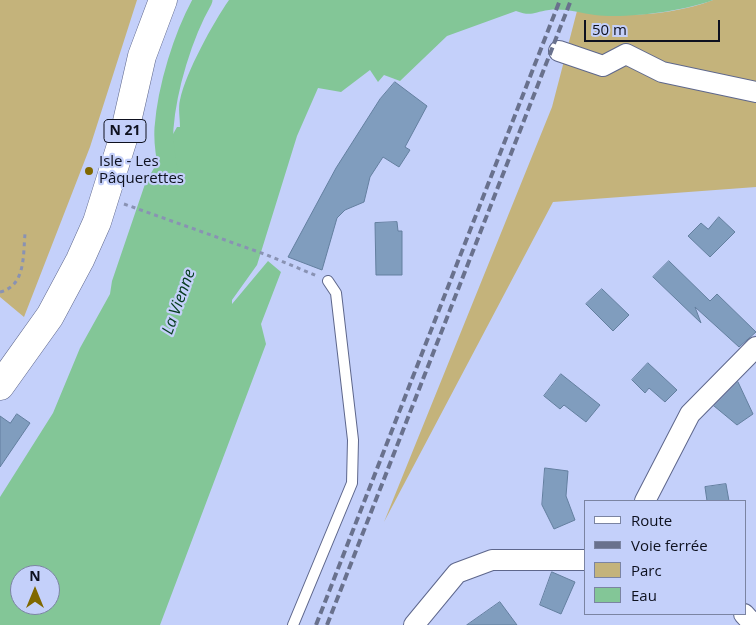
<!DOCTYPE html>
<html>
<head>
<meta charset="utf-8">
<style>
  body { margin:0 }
  #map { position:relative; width:756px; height:625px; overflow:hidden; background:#c4d0fa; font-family:"Open Sans",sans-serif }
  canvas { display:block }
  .legend { position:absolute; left:584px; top:500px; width:162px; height:115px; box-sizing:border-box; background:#c4d0fa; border:1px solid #7b84a2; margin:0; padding:6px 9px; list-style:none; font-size:15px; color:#0e111f }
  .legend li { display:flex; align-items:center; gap:10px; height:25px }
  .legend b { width:25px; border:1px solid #7b84a2 }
  .north { position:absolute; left:10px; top:565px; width:50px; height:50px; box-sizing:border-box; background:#c4d0fa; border:1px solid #7b84a2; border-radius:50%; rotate:0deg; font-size:14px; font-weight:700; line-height:20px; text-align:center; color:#0e111f }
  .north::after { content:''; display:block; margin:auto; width:18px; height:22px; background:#806800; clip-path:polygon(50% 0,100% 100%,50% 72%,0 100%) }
  .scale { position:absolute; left:584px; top:20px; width:136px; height:22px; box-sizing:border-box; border:2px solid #0e111f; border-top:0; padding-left:6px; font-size:15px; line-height:18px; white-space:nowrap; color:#0e111f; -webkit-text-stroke:4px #c4d0fa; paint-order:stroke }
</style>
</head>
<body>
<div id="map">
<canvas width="756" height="625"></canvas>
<ul class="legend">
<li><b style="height:6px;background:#fff"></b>Route</li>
<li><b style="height:6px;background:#69718d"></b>Voie ferrée</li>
<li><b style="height:14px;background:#c4b37b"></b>Parc</li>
<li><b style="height:14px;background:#83c697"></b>Eau</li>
</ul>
<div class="north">N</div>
<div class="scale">50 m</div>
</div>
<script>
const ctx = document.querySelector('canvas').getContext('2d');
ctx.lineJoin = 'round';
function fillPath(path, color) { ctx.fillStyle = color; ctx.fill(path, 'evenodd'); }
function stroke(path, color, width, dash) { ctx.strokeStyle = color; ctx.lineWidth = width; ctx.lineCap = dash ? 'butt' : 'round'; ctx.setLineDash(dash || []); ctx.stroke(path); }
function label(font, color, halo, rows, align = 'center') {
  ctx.font = font + ' "Open Sans",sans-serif'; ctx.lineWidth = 4.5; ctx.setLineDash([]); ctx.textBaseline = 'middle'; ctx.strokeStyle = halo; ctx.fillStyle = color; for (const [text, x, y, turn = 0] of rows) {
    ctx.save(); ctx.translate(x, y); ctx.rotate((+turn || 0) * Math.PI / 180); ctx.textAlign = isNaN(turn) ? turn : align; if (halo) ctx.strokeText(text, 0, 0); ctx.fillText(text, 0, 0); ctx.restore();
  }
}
const green = new Path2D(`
  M 0,0 L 137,0 L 90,147 L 24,317 L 0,297 Z
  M 713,0 L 756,0 L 756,187 L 553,202 L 384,522 L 552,107 L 577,11 C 616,19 676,15 713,0 Z`);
const water = new Path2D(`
  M 229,0 L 713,0 C 685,11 625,19 595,15 C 580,13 564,8 549,10 C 533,12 532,17 516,11 L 447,36 L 400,81 L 384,75 L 378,82 L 370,70 L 341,92 L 318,88 L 297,136 L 257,265 L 232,300 L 232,304 L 268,261 L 281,272 L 261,324 L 266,344 L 160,625 L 0,625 L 0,497 L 53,413 L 80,348 L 110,294 L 112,281 L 145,184 L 177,127 L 180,127 C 180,118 178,108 180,100 C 186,72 213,23 229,0 ZM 20,575 L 50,575 L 50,605 L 20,605 Z`);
const canal = new Path2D(`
  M 169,174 C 166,159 163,144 164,128 C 167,88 183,35 203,0`);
const building = new Path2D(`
  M 395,82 L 427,106 L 405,147 L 410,150 L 399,167 L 383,157 L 370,177 L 364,202 L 345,210 L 337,218 L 322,270 L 288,257 L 336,168 L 380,99 Z
  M 719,217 L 735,232 L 710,257 L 688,236 L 701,223 L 708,229 Z
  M 397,222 L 398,231 L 402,231 L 402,275 L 376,275 L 375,223 Z
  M 669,261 L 710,301 L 717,294 L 756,332 L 739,347 L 695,307 L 701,323 L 653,277 Z
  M 602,289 L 629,315 L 613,331 L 586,304 Z
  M 648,363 L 677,390 L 665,402 L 649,388 L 645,393 L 632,380 Z
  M 561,374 L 600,405 L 586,422 L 564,405 L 560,409 L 544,396 Z
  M 738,382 L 753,414 L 737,425 L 714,406 Z
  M 17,414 L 30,423 L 0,467 L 0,416 L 10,423 Z
  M 545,468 L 568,471 L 566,496 L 575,520 L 554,529 L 542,505 Z
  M 726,484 L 729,501 L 707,501 L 705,487 Z
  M 552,572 L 575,582 L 561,614 L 540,605 Z
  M 500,602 L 517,625 L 467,625 Z`);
const path = new Path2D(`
  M 124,204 L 267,255 L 317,276
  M 0,292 C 26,286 23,254 25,234`);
const lane = new Path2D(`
  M 293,625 L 352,483 L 353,440 L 336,293 L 328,281`);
const street = new Path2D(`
  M 559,51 L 603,66 L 626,54 L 662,72 L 756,92
  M 645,501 L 690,414 L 756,347
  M 744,614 L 754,625
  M 414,625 L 457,573 L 492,560 L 585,560`);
const primary = new Path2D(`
  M 0,386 L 50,316 L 80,260 L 97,222 L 123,139 L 142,56 L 163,0`);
const rail = new Path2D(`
  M 316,625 L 560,0
  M 327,625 L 571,0`);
const markers = [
  [89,171,5,"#806800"]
];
const shields = [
  [125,131,42]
];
const shieldNames = [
  ["N 21",125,131]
];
const poiNames = [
  ["Isle - Les",99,162],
  ["Pâquerettes",99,179]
];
const waterNames = [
  ["La Vienne",179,302,-70]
];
fillPath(green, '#c4b37b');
fillPath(water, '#83c697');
stroke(canal, '#83c697', 19);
fillPath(building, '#809dbe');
stroke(building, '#637f9f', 1);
stroke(lane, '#5e678c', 12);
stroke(street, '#5e678c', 22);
stroke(primary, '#5e678c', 29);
stroke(path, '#8992b3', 3, [4, 4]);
stroke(lane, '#fff', 10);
stroke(street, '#fff', 20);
stroke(primary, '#fff', 28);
stroke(rail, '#69718d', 4, [8, 4]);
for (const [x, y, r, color] of markers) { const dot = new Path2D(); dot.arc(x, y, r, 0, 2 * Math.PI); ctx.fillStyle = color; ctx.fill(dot); stroke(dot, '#c4d0fa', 2); }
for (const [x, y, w] of shields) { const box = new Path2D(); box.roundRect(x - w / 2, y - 11.5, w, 23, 4); ctx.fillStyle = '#c4d0fa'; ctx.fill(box); stroke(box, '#0e111f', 1); }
label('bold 14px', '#0e111f', null, shieldNames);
label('15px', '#0e111f', '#c4d0fa', poiNames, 'left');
label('italic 16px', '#053b1d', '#c4d0fa', waterNames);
</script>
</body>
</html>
